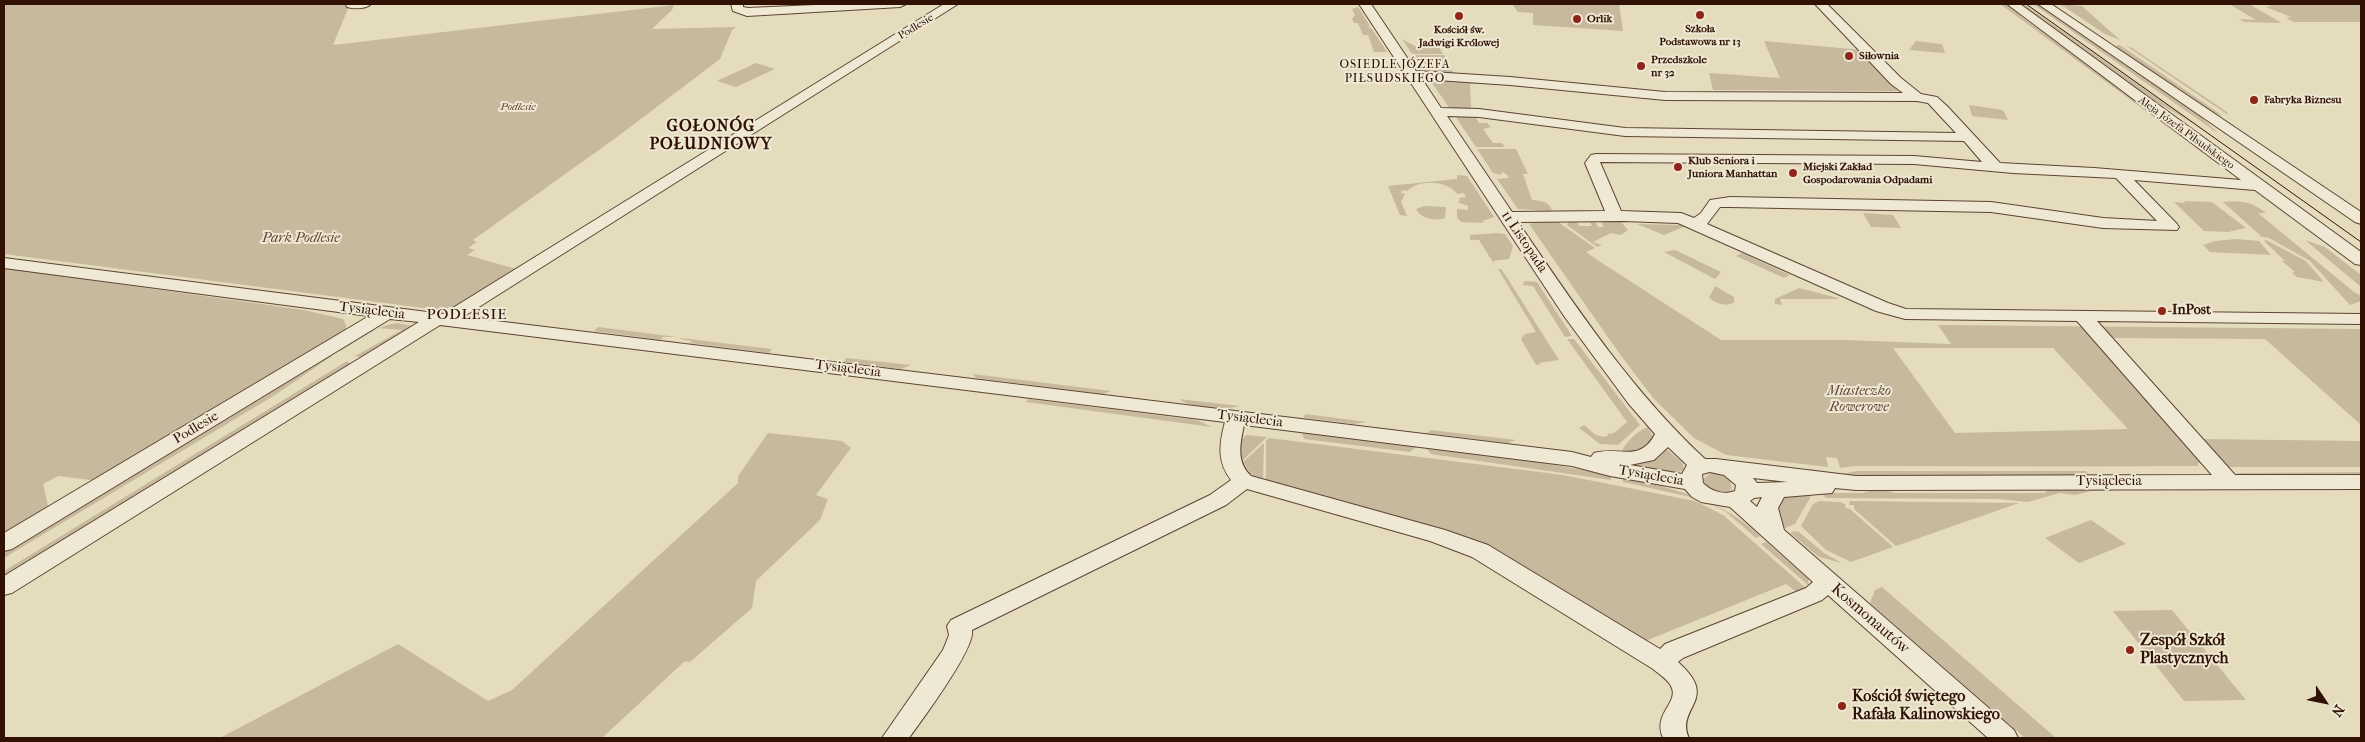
<!DOCTYPE html>
<html>
<head>
<meta charset="utf-8">
<style>
  body { margin:0 }
  #map { position:relative; width:2365px; height:742px; overflow:hidden; background:#e5dcbd; font-family:"IM FELL French Canon",serif }
  canvas { display:block }
  .frame { position:absolute; inset:0; border:5px solid #311104; pointer-events:none }
  .north { position:absolute; left:2300px; top:677px; width:50px; height:50px; -webkit-text-stroke:4px #eee8d4; paint-order:stroke; rotate:124deg; font-size:14px; font-weight:700; line-height:20px; text-align:center; color:#311104 }
  .north::after { content:''; display:block; margin:auto; width:18px; height:22px; background:#311104; clip-path:polygon(50% 0,100% 100%,50% 72%,0 100%) }
</style>
</head>
<body>
<div id="map">
<canvas width="2365" height="742"></canvas>
<div class="frame"></div>
<div class="north">N</div>
</div>
<script>
const ctx = document.querySelector('canvas').getContext('2d');
ctx.lineJoin = 'round';
function fillPath(path, color) { ctx.fillStyle = color; ctx.fill(path, 'evenodd'); }
function stroke(path, color, width, dash) { ctx.strokeStyle = color; ctx.lineWidth = width; ctx.lineCap = dash ? 'butt' : 'round'; ctx.setLineDash(dash || []); ctx.stroke(path); }
function label(font, color, halo, rows, align = 'center') {
  ctx.font = font + ' "IM FELL French Canon",serif'; ctx.lineWidth = 4; ctx.setLineDash([]); ctx.textBaseline = 'middle'; ctx.strokeStyle = halo; ctx.fillStyle = color; for (const [text, x, y, turn = 0] of rows) {
    ctx.save(); ctx.translate(x, y); ctx.rotate((+turn || 0) * Math.PI / 180); ctx.textAlign = isNaN(turn) ? turn : align; if (halo) ctx.strokeText(text, 0, 0); ctx.fillText(text, 0, 0); ctx.restore();
  }
}
const green = new Path2D(`
  M 4,4 L 350,4 L 333,45 L 674,5 L 672,10 L 652,29 L 736,27 L 732,30 L 720,59 L 617,137 L 473,240 L 477,242 L 468,248 L 475,250 L 467,255 L 516,269 L 457,306 L 439,310 L 4,254 Z
  M 1512,4 L 1619,4 L 1623,31 L 1533,25 L 1533,13 L 1518,12 Z
  M 2000,4 L 2009,4 L 2023,18 L 2208,153 L 2203,153 Z
  M 2018,4 L 2024,4 L 2195,125 L 2142,93 Z
  M 2033,4 L 2039,4 L 2200,116 L 2219,134 Z
  M 2060,4 L 2082,6 L 2120,40 L 2105,34 Z
  M 2229,4 L 2249,4 L 2280,22 L 2279,23 L 2244,22 L 2239,19 L 2256,20 Z
  M 2267,4 L 2361,4 L 2361,22 L 2294,22 L 2286,18 L 2291,17 L 2266,7 L 2271,6 Z
  M 1358,7 L 1370,26 L 1368,26 L 1372,29 L 1387,52 L 1374,52 L 1368,35 L 1363,35 L 1358,23 L 1354,23 L 1352,19 L 1355,15 L 1352,9 Z
  M 1402,39 L 1417,47 L 1439,47 L 1443,54 L 1412,54 Z
  M 1764,41 L 1862,50 L 1898,91 L 1713,90 L 1709,73 L 1780,78 Z
  M 1916,41 L 1942,44 L 1945,53 L 1909,50 Z
  M 2118,45 L 2120,45 L 2223,116 L 2212,113 L 2115,47 Z
  M 2125,45 L 2132,48 L 2227,112 L 2228,115 Z
  M 1413,55 L 1444,55 L 1455,76 L 1423,70 Z
  M 756,63 L 775,69 L 736,87 L 717,81 Z
  M 1430,80 L 1477,82 L 1478,84 L 1470,84 L 1471,109 L 1450,109 Z
  M 1969,105 L 2003,110 L 2008,120 L 1972,116 Z
  M 1453,113 L 1482,117 L 1476,118 L 1479,123 L 1487,123 L 1491,127 L 1483,129 L 1493,143 L 1502,143 L 1505,147 L 1476,147 Z
  M 1477,149 L 1516,149 L 1528,174 L 1523,174 L 1532,200 C 1540,201 1550,201 1552,211 L 1518,209 L 1497,179 L 1509,178 C 1508,175 1504,172 1501,172 L 1502,175 L 1493,173 Z
  M 1457,175 L 1467,176 L 1494,217 L 1483,221 L 1483,223 L 1461,222 L 1457,218 L 1457,209 L 1468,210 L 1468,206 L 1457,202 L 1460,201 L 1459,198 L 1466,197 L 1464,193 L 1457,194 C 1447,180 1419,179 1407,191 L 1403,190 L 1401,193 L 1405,194 L 1401,202 L 1407,216 L 1400,215 L 1388,186 L 1457,179 Z
  M 2184,201 L 2212,202 L 2246,228 L 2228,232 L 2204,231 L 2174,202 L 2185,203 Z
  M 2223,202 C 2239,200 2253,202 2266,213 L 2258,213 L 2354,292 L 2361,296 L 2361,301 L 2350,305 L 2310,261 L 2269,238 L 2262,237 Z
  M 1424,206 L 1446,207 L 1445,218 C 1435,221 1421,219 1416,209 Z
  M 1863,213 L 1893,215 L 1901,228 L 1871,227 Z
  M 1535,222 L 1558,222 L 1595,248 L 1586,252 L 1599,261 L 1721,340 L 1845,340 L 1951,344 L 1938,325 L 2361,329 L 2361,425 L 2265,339 L 2110,338 L 2199,439 L 2361,441 L 2361,467 L 2224,467 L 2221,464 L 2198,463 L 2198,466 C 2084,467 1969,466 1855,466 L 1840,468 L 1837,458 L 1826,457 L 1828,467 L 1726,455 L 1694,438 L 1654,399 L 1619,353 L 1529,224 ZM 1893,348 L 2053,348 L 2128,429 L 1955,433 Z
  M 1568,222 L 1577,222 L 1579,226 L 1592,226 L 1590,222 L 1595,222 L 1598,227 L 1603,227 L 1602,222 L 1621,222 L 1628,230 L 1621,235 L 1611,233 L 1593,242 L 1602,245 L 1597,247 L 1567,225 Z
  M 1681,223 L 1688,225 L 1664,235 L 1637,224 L 1681,225 Z
  M 1497,233 L 1505,234 L 1513,246 L 1509,259 L 1493,261 L 1496,267 L 1479,240 L 1470,240 L 1470,235 Z
  M 2236,239 L 2259,241 L 2271,255 L 2210,252 L 2203,245 L 2215,241 Z
  M 2266,240 L 2306,261 L 2324,282 L 2297,277 L 2292,273 L 2295,272 L 2282,261 L 2285,261 L 2264,241 Z
  M 2305,240 L 2325,247 L 2361,275 L 2361,287 Z
  M 1675,250 L 1721,272 L 1715,279 L 1664,252 Z
  M 1742,253 L 1790,275 L 1784,278 L 1736,256 Z
  M 4,268 L 304,310 L 343,319 L 346,325 L 346,332 L 99,481 L 58,476 L 43,484 L 49,510 L 4,537 Z
  M 1498,269 L 1501,269 L 1506,276 L 1559,360 L 1538,363 L 1542,364 L 1536,365 L 1521,339 L 1525,334 L 1536,332 Z
  M 1525,281 L 1537,282 L 1572,336 L 1565,337 L 1533,286 L 1522,285 Z
  M 1715,286 L 1734,297 L 1734,302 C 1726,308 1717,303 1709,298 Z
  M 1799,288 L 1838,298 L 1839,299 L 1780,299 L 1782,305 L 1775,304 L 1775,299 Z
  M 397,323 L 413,326 L 364,358 L 355,356 L 402,330 L 378,328 L 340,351 L 338,349 C 357,338 375,327 397,323 Z
  M 598,327 L 677,337 L 663,337 L 661,340 L 594,331 Z
  M 681,338 L 772,349 L 769,353 L 690,343 L 692,341 L 680,339 Z
  M 1567,339 L 1574,339 L 1640,425 L 1618,445 L 1600,444 L 1579,428 L 1584,425 C 1592,432 1597,438 1608,436 L 1607,434 L 1614,433 L 1627,422 Z
  M 329,355 L 332,356 L 275,395 L 4,558 L 4,550 Z
  M 846,358 L 911,365 L 901,369 L 844,362 Z
  M 347,361 L 352,365 L 4,579 L 4,571 Z
  M 973,374 L 1111,391 L 1103,394 L 976,378 Z
  M 1028,399 L 1197,420 L 1212,427 L 1026,402 Z
  M 1179,399 L 1240,406 C 1228,410 1188,408 1179,399 Z
  M 1305,414 L 1367,422 L 1354,424 L 1304,418 Z
  M 1648,427 L 1654,440 L 1651,447 L 1621,455 C 1622,445 1638,430 1648,427 Z
  M 1431,430 L 1516,440 L 1507,443 L 1427,433 Z
  M 1302,432 L 1416,447 L 1410,452 L 1304,439 Z
  M 768,433 L 842,441 L 851,448 L 816,495 L 828,499 L 820,520 L 756,581 L 752,608 L 690,662 L 685,661 L 602,738 L 220,738 L 398,644 L 488,701 L 512,690 L 738,483 L 738,476 Z
  M 1246,435 L 1267,437 L 1242,461 L 1240,442 Z
  M 1269,438 L 1563,475 L 1695,501 L 1723,515 L 1807,589 L 1798,593 L 1786,584 L 1643,642 L 1502,556 L 1266,483 L 1266,441 Z
  M 1264,443 L 1263,482 L 1250,473 L 1243,462 Z
  M 1426,448 L 1549,464 L 1611,475 L 1611,480 L 1431,454 Z
  M 1666,449 L 1682,462 L 1684,470 L 1671,474 L 1622,466 L 1658,458 Z
  M 1810,469 L 1841,474 L 1858,471 L 2086,471 L 2091,477 L 1863,476 L 1810,472 Z
  M 2361,472 L 2361,477 L 2254,477 L 2236,473 Z
  M 1711,473 L 1721,474 L 1730,479 L 1732,489 C 1722,495 1707,491 1703,479 Z
  M 1623,477 C 1674,489 1721,499 1760,536 L 1756,538 L 1726,512 L 1704,500 L 1623,482 Z
  M 1881,488 L 1894,493 L 2045,493 L 2048,489 L 2105,488 L 2113,491 L 2091,491 L 2075,495 L 2060,493 L 2028,502 L 1999,499 L 1826,498 L 1821,493 L 1862,493 Z
  M 1811,494 L 1810,498 L 1795,524 L 1785,528 L 1780,524 L 1775,505 L 1785,496 Z
  M 1819,501 L 1840,502 L 1845,504 L 1846,508 L 1850,509 L 1893,547 L 1851,562 L 1826,550 L 1801,526 L 1813,504 Z
  M 1850,501 L 2019,503 L 1896,546 L 1854,509 L 1854,505 L 1849,505 Z
  M 2091,520 L 2126,544 L 2079,563 L 2045,538 Z
  M 1794,531 L 1799,532 L 1824,553 L 1842,563 L 1819,557 L 1790,533 Z
  M 1766,542 L 1808,579 L 1809,586 L 1761,544 Z
  M 1882,587 L 2056,738 L 2025,738 L 1870,603 L 1875,590 Z
  M 2172,610 L 2246,700 L 2184,701 L 2113,611 Z`);
const minor = new Path2D(`
  M 346,4 L 371,4 C 366,9 354,9 347,7 Z
  M 731,4 L 743,4 L 743,7 L 748,8 L 837,4 L 906,4 L 900,7 L 747,16 L 733,11 Z
  M 944,4 L 958,4 L 463,317 L 1572,452 L 1591,457 L 1594,453 C 1619,446 1640,463 1655,434 L 1628,403 L 1564,316 L 1359,4 L 1371,4 L 1416,71 L 1510,77 L 1665,92 L 1903,93 L 1891,84 L 1815,4 L 1827,4 L 1901,78 L 1921,94 L 1937,97 L 1947,106 L 2000,163 L 2094,168 L 2241,180 L 2007,4 L 2020,4 L 2361,252 L 2361,265 L 2355,264 L 2255,190 L 2134,180 L 2177,224 L 2179,227 L 2177,230 L 2103,228 L 1991,212 L 1730,207 L 1720,207 L 1707,224 L 1888,303 L 1906,309 L 2361,314 L 2361,324 L 2097,321 L 2235,475 L 2361,475 L 2361,489 L 1856,490 L 1835,488 L 1832,493 L 1784,497 L 1778,508 L 1784,530 L 2014,730 L 2018,738 L 1988,738 L 1828,595 L 1822,600 L 1683,658 L 1678,662 C 1721,700 1675,707 1689,738 L 1663,738 C 1652,713 1680,703 1671,686 C 1667,679 1659,674 1653,669 L 1472,557 L 1430,541 L 1247,489 L 1226,505 L 972,630 C 976,648 922,720 909,738 L 882,738 L 943,650 L 949,635 L 947,626 L 951,620 L 1210,495 L 1231,480 C 1217,462 1219,444 1225,422 L 440,325 L 12,593 L 4,595 L 4,576 L 419,322 L 390,319 L 12,549 L 4,551 L 4,533 L 369,316 L 4,268 L 4,258 L 443,314 ZM 1422,79 L 1510,85 L 1665,100 L 1917,101 L 1928,103 L 1956,133 L 1625,128 L 1479,109 L 1441,108 ZM 1447,116 L 1479,117 L 1625,136 L 1964,141 L 1982,162 L 1914,156 L 1596,154 L 1591,155 L 1585,163 L 1605,211 L 1512,212 ZM 1600,162 L 1914,164 L 2013,173 L 2116,178 L 2157,221 L 2103,218 L 1991,202 L 1730,197 L 1710,200 L 1701,213 L 1694,218 L 1681,213 L 1621,211 ZM 1623,221 L 1678,223 L 1876,311 L 1905,319 L 2077,321 L 2212,475 L 1856,476 L 1716,459 L 1705,459 C 1631,390 1575,306 1518,222 ZM 1244,425 L 1572,466 L 1610,476 L 1685,489 L 1692,497 L 1701,502 L 1730,507 L 1813,582 L 1806,588 L 1665,644 L 1660,649 L 1488,545 L 1445,530 L 1251,476 C 1236,462 1240,444 1244,425 ZM 1668,447 L 1687,465 L 1682,474 L 1630,465 L 1654,460 ZM 1710,472 L 1724,475 L 1736,485 L 1735,491 C 1724,495 1712,492 1703,483 L 1702,474 ZM 1753,478 L 1788,482 L 1757,483 ZM 1762,497 L 1757,507 L 1750,501 L 1754,498 Z
  M 2038,4 L 2051,4 L 2361,212 L 2361,224 L 2355,222 Z`);
const tram = new Path2D(`
  M 2026,4 L 2361,242`);
const markers = [
  [1700,15,5,"#8f2418"],
  [1459,16,5,"#8f2418"],
  [1577,19,5,"#8f2418"],
  [1849,56,5,"#8f2418"],
  [1641,66,5,"#8f2418"],
  [2254,100,5,"#8f2418"],
  [1678,167,5,"#8f2418"],
  [1793,173,5,"#8f2418"],
  [2162,311,5,"#8f2418"],
  [2130,650,5,"#8f2418"],
  [1842,706,5,"#8f2418"]
];
const farPoinames = [
  ["Orlik",1587,19],
  ["Szkoła",1700,29,"center"],
  ["Podstawowa nr 13",1700,42,"center"],
  ["Kościół św.",1459,30,"center"],
  ["Jadwigi Królowej",1459,43,"center"],
  ["Siłownia",1859,56],
  ["Przedszkole",1651,60],
  ["nr 32",1651,73],
  ["Fabryka Biznesu",2264,100],
  ["Klub Seniora i",1688,161],
  ["Juniora Manhattan",1688,174],
  ["Miejski Zakład",1803,167],
  ["Gospodarowania Odpadami",1803,180]
];
const farStreetnames = [
  ["Podlesie",916,27,-31],
  ["Aleja Józefa Piłsudskiego",2186,133,36]
];
const farParknames = [
  ["Podlesie",518,107]
];
const farNeighbourhoodnames = [
  ["OSIEDLE JÓZEFA",1395,65],
  ["PIŁSUDSKIEGO",1395,79]
];
const parkNames = [
  ["Park Podlesie",301,239],
  ["Miasteczko",1859,392],
  ["Rowerowe",1859,408]
];
const streetNames = [
  ["11 Listopada",1524,242,56],
  ["Tysiąclecia",372,311,7],
  ["Tysiąclecia",848,369,7],
  ["Tysiąclecia",1250,419,7],
  ["Podlesie",196,428,-31],
  ["Tysiąclecia",1651,476,10],
  ["Tysiąclecia",2109,482]
];
const poiNames = [
  ["InPost",2172,311]
];
const neighbourhoodNames = [
  ["PODLESIE",467,315]
];
const farDistrictnames = [
  ["GOŁONÓG",711,127],
  ["POŁUDNIOWY",711,145]
];
const nearStreetnames = [
  ["Kosmonautów",1870,619,41]
];
const nearPoinames = [
  ["Zespół Szkół",2140,641],
  ["Plastycznych",2140,659],
  ["Kościół świętego",1852,697],
  ["Rafała Kalinowskiego",1852,715]
];
fillPath(green, '#c6b99e');
stroke(minor, '#5e4432', 2);
fillPath(minor, '#eee8d4');
stroke(tram, '#311104', 1);
for (const [x, y, r, color] of markers) { const dot = new Path2D(); dot.arc(x, y, r, 0, 2 * Math.PI); ctx.fillStyle = color; ctx.fill(dot); stroke(dot, '#eee8d4', 2); }
label('bold 11px', '#311104', '#eee8d4', farPoinames, 'left');
label('11px', '#311104', '#eee8d4', farStreetnames);
label('italic 11px', '#5e4332', '#eee8d4', farParknames);
ctx.letterSpacing = '1px';
label('12px', '#311104', '#eee8d4', farNeighbourhoodnames);
ctx.letterSpacing = '0px';
label('italic 14px', '#5e4332', '#eee8d4', parkNames);
label('14px', '#311104', '#eee8d4', streetNames);
label('bold 14px', '#311104', '#eee8d4', poiNames, 'left');
ctx.letterSpacing = '1px';
label('15px', '#311104', '#eee8d4', neighbourhoodNames);
ctx.letterSpacing = '0px';
ctx.letterSpacing = '1px';
label('bold 16px', '#311104', '#eee8d4', farDistrictnames);
ctx.letterSpacing = '0px';
label('16px', '#311104', '#eee8d4', nearStreetnames);
label('bold 16px', '#311104', '#eee8d4', nearPoinames, 'left');
</script>
</body>
</html>
